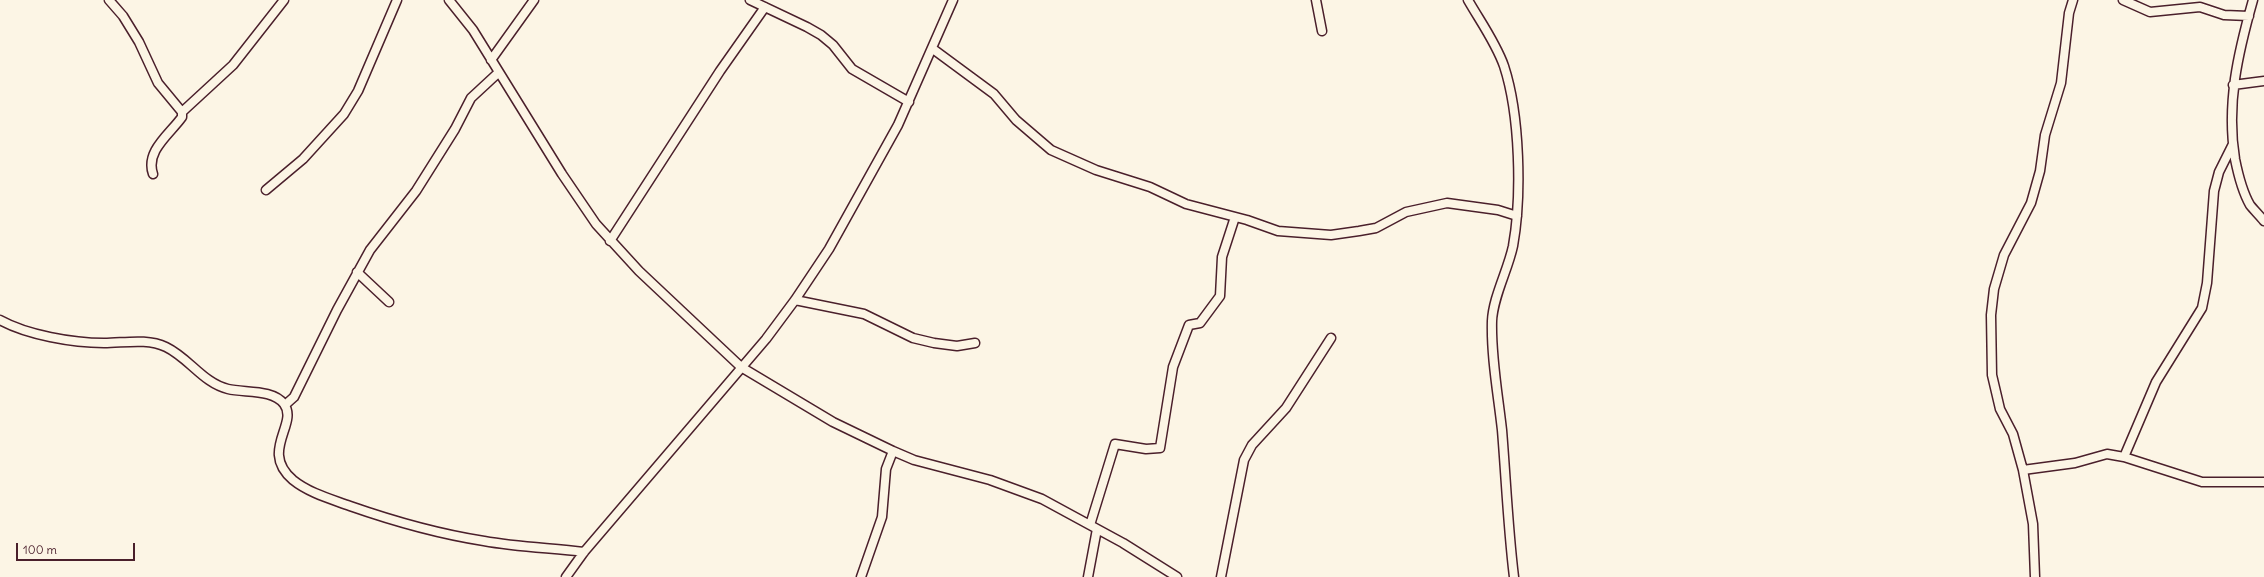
<!DOCTYPE html>
<html>
<head>
<meta charset="utf-8">
<style>
  body { margin:0 }
  #map { position:relative; width:2264px; height:577px; overflow:hidden; background:#fcf5e5; font-family:Delius,sans-serif }
  canvas { display:block }
  .scale { position:absolute; left:16px; top:543px; width:119px; height:18px; box-sizing:border-box; border:2px solid #4a1f2b; border-top:0; padding-left:5px; font-size:12px; line-height:14px; white-space:nowrap; color:#4a1f2b; -webkit-text-stroke:3px #fcf5e5; paint-order:stroke }
</style>
</head>
<body>
<div id="map">
<canvas width="2264" height="577"></canvas>
<div class="scale">100 m</div>
</div>
<script>
const ctx = document.querySelector('canvas').getContext('2d');
ctx.lineJoin = 'round';
function stroke(path, color, width, dash) { ctx.strokeStyle = color; ctx.lineWidth = width; ctx.lineCap = dash ? 'butt' : 'round'; ctx.setLineDash(dash || []); ctx.stroke(path); }
const minor = new Path2D(`
  M 109,0 L 123,16 L 139,42 L 158,83 L 182,112 L 182,117 C 170,134 145,151 153,174
  M 449,0 L 473,30 L 562,174 L 596,224 L 639,271 L 741,367 L 833,422 L 893,451 L 914,460 L 990,480 L 1042,499 L 1123,543 L 1177,577
  M 750,0 L 807,27 L 821,35 L 833,45 L 852,69 L 909,102
  M 1316,0 L 1322,31
  M 1468,0 C 1480,21 1496,43 1504,66 C 1520,115 1522,196 1513,246 C 1508,270 1493,297 1492,321 C 1491,357 1498,394 1502,430 C 1506,479 1508,528 1514,577
  M 2123,0 L 2150,12 L 2200,7 L 2224,15 L 2249,16
  M 2253,0 C 2238,53 2226,104 2235,159 C 2238,174 2242,191 2250,205 C 2254,210 2260,216 2264,221
  M 933,49 L 994,94 L 1016,120 L 1051,150 L 1096,170 L 1150,187 L 1186,204 L 1247,220 L 1278,231 L 1331,235 L 1359,231 L 1376,228 L 1406,212 L 1447,203 L 1498,210 L 1517,216
  M 491,60 L 534,0
  M 2233,85 L 2264,81
  M 182,112 L 233,65 L 284,0
  M 266,190 L 303,159 L 344,114 L 358,91 L 397,0
  M 610,241 L 720,71 L 765,7
  M 357,272 L 389,302
  M 795,300 L 864,314 L 913,338 L 934,343 L 957,346 L 975,343
  M 0,320 C 27,335 73,343 104,343 C 124,343 147,338 166,347 C 189,358 203,383 228,389 C 245,393 273,389 284,404 C 299,424 259,451 293,480 C 309,493 331,499 350,506 C 393,521 439,534 484,541 C 517,547 551,548 584,552
  M 285,405 L 294,397 L 337,310 L 370,250 L 416,191 L 455,129 L 471,98 L 498,73
  M 2124,457 L 2156,382 L 2202,308 L 2207,283 L 2214,191 L 2219,172 L 2233,144
  M 2023,470 L 2075,463 L 2107,454 L 2124,457 L 2202,482 L 2264,482
  M 1090,525 L 1115,444 L 1146,449 L 1160,448 L 1173,367 L 1189,325 L 1200,323 L 1220,296 L 1222,257 L 1235,217
  M 566,577 L 584,552 L 766,339 L 795,300 L 829,249 L 898,125 L 953,0
  M 861,577 L 882,517 L 886,469 L 893,451
  M 1088,577 L 1097,529
  M 1221,577 L 1244,460 L 1252,445 L 1286,408 L 1331,338
  M 2035,577 L 2033,524 L 2023,470 L 2013,434 L 2000,409 L 1992,375 L 1991,315 L 1994,289 L 2004,255 L 2031,203 L 2040,171 L 2045,135 L 2061,83 L 2069,13 L 2073,0`);
stroke(minor, '#4a1f2b', 11);
stroke(minor, '#fcf5e5', 8);
</script>
</body>
</html>
